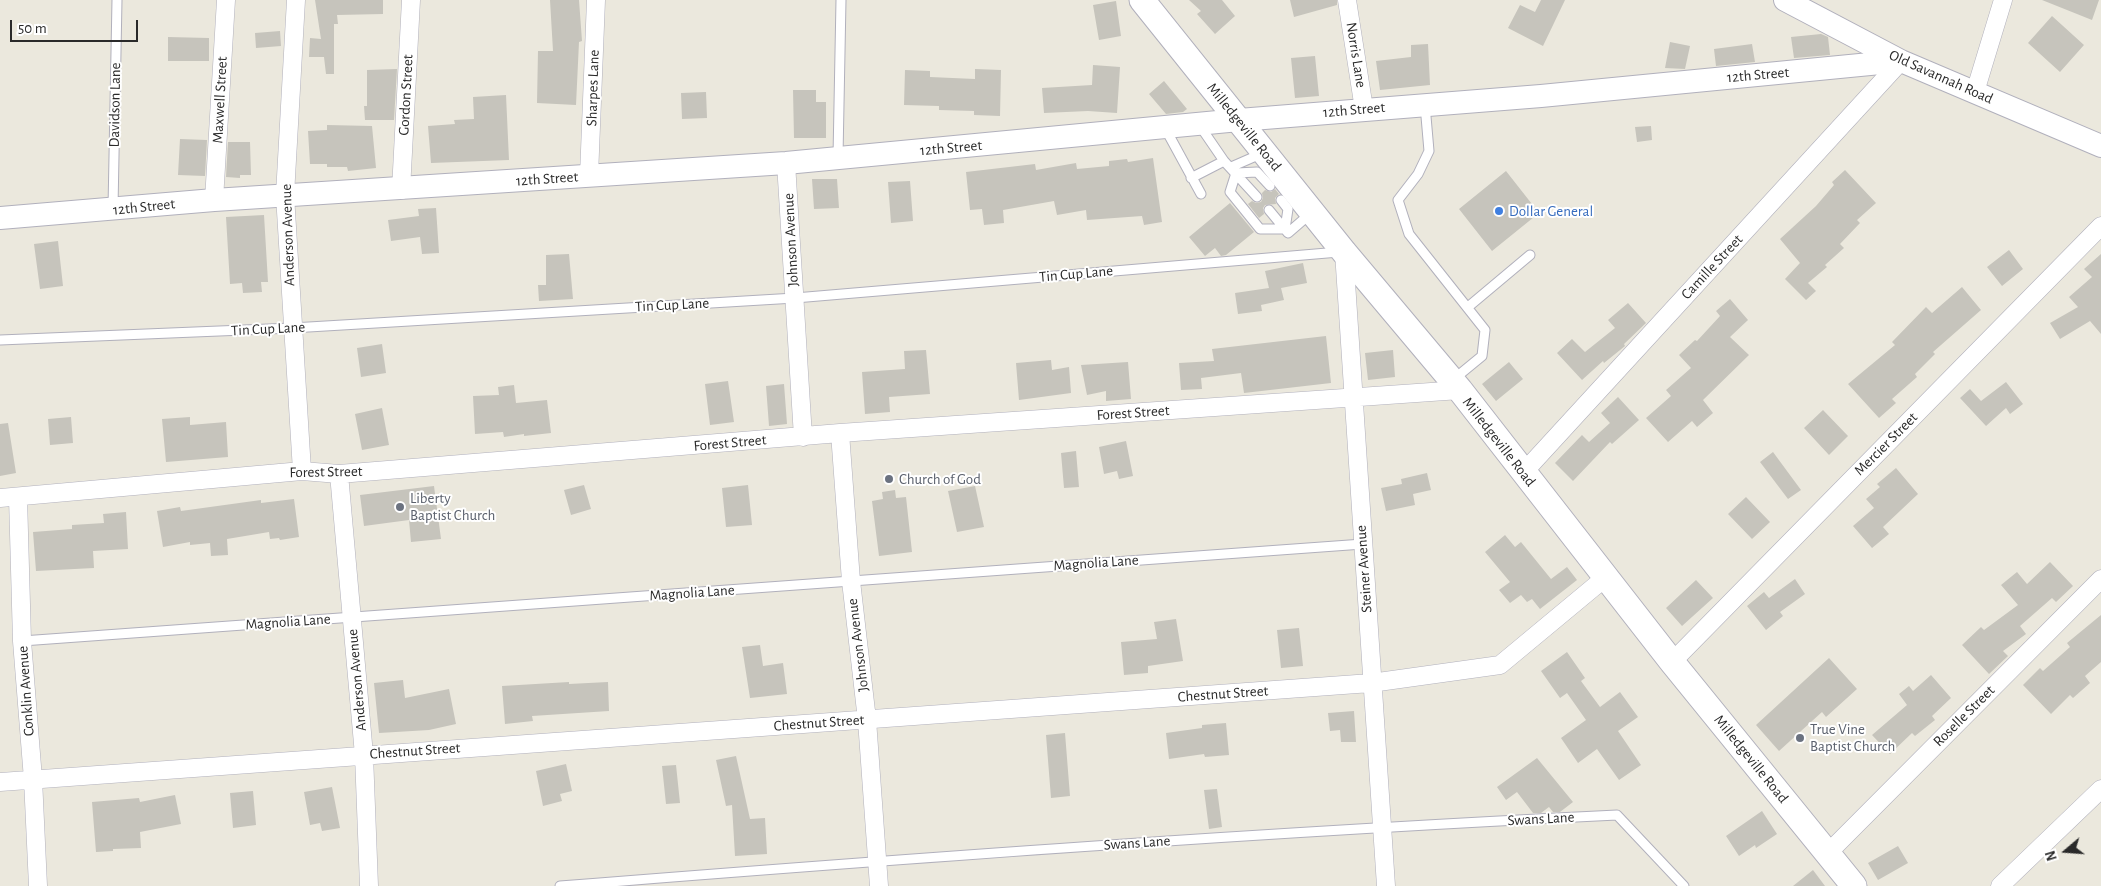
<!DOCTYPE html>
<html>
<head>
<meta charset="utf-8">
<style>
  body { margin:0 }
  #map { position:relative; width:2101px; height:886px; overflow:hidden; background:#ebe8dd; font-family:"Alegreya Sans",sans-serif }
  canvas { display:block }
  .north { position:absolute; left:2041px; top:826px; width:50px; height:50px; -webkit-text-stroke:4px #fff; paint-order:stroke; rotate:252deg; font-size:14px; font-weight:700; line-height:20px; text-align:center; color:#2a2a2a }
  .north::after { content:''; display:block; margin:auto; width:18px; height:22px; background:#2a2a2a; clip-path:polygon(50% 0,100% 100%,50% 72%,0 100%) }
  .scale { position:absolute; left:10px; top:20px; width:128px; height:22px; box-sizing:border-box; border:2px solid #2a2a2a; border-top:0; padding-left:6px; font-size:15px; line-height:18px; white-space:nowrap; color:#2a2a2a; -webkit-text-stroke:4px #fff; paint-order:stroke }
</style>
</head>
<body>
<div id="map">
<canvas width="2101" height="886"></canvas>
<div class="north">N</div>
<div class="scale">50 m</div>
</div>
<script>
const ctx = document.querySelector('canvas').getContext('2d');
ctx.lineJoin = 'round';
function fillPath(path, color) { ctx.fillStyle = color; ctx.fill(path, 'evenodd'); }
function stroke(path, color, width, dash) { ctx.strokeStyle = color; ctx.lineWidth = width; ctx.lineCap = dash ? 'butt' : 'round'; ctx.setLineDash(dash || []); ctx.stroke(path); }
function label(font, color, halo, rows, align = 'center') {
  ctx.font = font + ' "Alegreya Sans",sans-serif'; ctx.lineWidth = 4; ctx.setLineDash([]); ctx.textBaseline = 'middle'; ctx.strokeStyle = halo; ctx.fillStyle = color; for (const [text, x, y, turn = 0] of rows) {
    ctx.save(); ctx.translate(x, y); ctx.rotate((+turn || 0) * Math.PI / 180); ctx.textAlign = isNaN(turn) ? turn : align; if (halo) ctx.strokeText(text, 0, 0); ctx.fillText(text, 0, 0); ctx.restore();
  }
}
const building = new Path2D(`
  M 315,0 L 383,0 L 383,14 L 337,15 L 338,24 L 334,24 L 334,74 L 326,74 L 324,57 L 309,57 L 310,38 L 321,39 Z
  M 550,0 L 579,0 L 582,41 L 579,42 L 576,105 L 537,103 L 538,51 L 553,51 Z
  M 1189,0 L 1222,0 L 1235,16 L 1215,34 L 1197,14 L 1201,11 Z
  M 1290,0 L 1337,0 L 1337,5 L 1294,17 Z
  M 1541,0 L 1565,0 L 1543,46 L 1508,28 L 1520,5 L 1535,12 Z
  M 2042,0 L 2099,0 L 2092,20 Z
  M 1116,1 L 1121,36 L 1099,40 L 1093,5 Z
  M 2052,16 L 2084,45 L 2060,72 L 2028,43 Z
  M 280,31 L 281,46 L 256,48 L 255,33 Z
  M 1821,34 L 1828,37 L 1830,55 L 1794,58 L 1791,37 Z
  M 168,37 L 209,38 L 209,61 L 168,61 Z
  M 1670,42 L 1690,46 L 1685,69 L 1665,68 Z
  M 1428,44 L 1430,85 L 1380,90 L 1376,61 L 1411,57 L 1411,45 Z
  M 1752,44 L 1755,62 L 1716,66 L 1714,49 Z
  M 1315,56 L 1319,96 L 1295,98 L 1291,58 Z
  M 1093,65 L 1120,67 L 1117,113 L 1088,111 L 1044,113 L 1042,88 L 1092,85 Z
  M 397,69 L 394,120 L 365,120 L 364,106 L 367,106 L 367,70 Z
  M 975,69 L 1001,70 L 1000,116 L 974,115 L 974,111 L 939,110 L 939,106 L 904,105 L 905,70 L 930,71 L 930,77 L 975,79 Z
  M 1164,81 L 1187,109 L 1183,112 L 1166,114 L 1149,94 Z
  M 793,90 L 816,90 L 816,102 L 826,102 L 826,138 L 794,138 Z
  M 706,92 L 707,118 L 682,119 L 681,93 Z
  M 506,95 L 509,160 L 431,163 L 428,126 L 455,124 L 454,120 L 474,119 L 473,97 Z
  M 327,125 L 372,126 L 376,168 L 348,171 L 347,167 L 327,167 L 327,164 L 310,164 L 308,131 L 327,130 Z
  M 1651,126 L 1652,140 L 1637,142 L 1635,127 Z
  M 180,139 L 207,140 L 205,176 L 178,175 Z
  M 228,142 L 250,142 L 251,175 L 240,175 L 240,178 L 226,177 Z
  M 1153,158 L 1162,222 L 1144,225 L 1142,216 L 1087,220 L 1086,210 L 1057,215 L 1054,201 L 1003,210 L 1004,223 L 984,225 L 982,209 L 970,210 L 966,172 L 1035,164 L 1036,170 L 1076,163 L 1077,169 L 1109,166 L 1109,161 L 1127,159 L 1128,162 Z
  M 1845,170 L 1876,203 L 1857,220 L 1860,223 L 1840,244 L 1844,248 L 1825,265 L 1827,267 L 1808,283 L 1816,291 L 1806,300 L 1785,279 L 1800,263 L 1780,239 L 1816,206 L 1834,185 L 1832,182 Z
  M 1506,171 L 1539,213 L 1492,251 L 1459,209 Z
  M 812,179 L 837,179 L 839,208 L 814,209 Z
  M 910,181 L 913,221 L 891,223 L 888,182 Z
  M 1275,189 L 1279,194 L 1275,198 L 1276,204 L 1265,205 L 1263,208 L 1264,214 L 1259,218 L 1248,204 L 1252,201 L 1256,203 L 1261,202 L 1263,198 L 1262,193 L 1265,190 L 1271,192 Z
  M 1230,203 L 1254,232 L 1226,255 L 1221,256 L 1215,248 L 1205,256 L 1189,237 Z
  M 436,208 L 439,253 L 422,254 L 420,237 L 391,241 L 388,220 L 419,216 L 418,209 Z
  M 264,215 L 268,282 L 261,282 L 262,292 L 243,293 L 242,283 L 230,284 L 226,217 Z
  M 58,241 L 63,286 L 40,289 L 34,244 Z
  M 2009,250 L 2023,269 L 2002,286 L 1987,267 Z
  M 569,254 L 573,299 L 539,301 L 538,285 L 546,285 L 546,255 Z
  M 2101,254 L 2101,334 L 2090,321 L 2060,339 L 2050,323 L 2078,307 L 2069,297 L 2092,277 L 2084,269 Z
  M 1303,263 L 1307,283 L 1281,288 L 1284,300 L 1261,305 L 1262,311 L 1238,314 L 1235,293 L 1269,288 L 1265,271 Z
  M 1962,287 L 1981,310 L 1933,352 L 1935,354 L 1915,374 L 1917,377 L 1892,399 L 1896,403 L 1879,418 L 1848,384 L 1895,345 L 1892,342 L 1926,307 L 1932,313 Z
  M 1730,299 L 1748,320 L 1730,337 L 1749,355 L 1703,400 L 1713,413 L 1697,427 L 1692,421 L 1668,442 L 1646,418 L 1671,396 L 1666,390 L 1691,368 L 1679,355 L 1695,340 L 1697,341 L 1720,316 L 1716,311 Z
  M 1628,303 L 1646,323 L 1624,344 L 1625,346 L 1604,363 L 1603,361 L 1582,380 L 1557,353 L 1572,339 L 1585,352 L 1615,328 L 1608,320 Z
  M 1326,336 L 1331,383 L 1244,393 L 1241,373 L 1201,378 L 1202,389 L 1181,390 L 1179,363 L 1214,361 L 1212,349 Z
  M 382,344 L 386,373 L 361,377 L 357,348 Z
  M 926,350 L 930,394 L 889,397 L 890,412 L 865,414 L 862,372 L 905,369 L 904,351 Z
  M 1393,350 L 1395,377 L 1368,380 L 1365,353 Z
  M 1051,360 L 1052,370 L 1069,367 L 1071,393 L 1019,400 L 1016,363 Z
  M 1128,362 L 1131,399 L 1106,401 L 1106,391 L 1087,395 L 1081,365 Z
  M 1509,362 L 1523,379 L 1496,401 L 1482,384 Z
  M 728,381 L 734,422 L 710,425 L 705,384 Z
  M 2006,382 L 2023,404 L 2010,414 L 2006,408 L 1986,426 L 1960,398 L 1970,389 L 1981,401 Z
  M 784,384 L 787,424 L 769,426 L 766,386 Z
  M 514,385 L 516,403 L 547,400 L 551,433 L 524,436 L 524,434 L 504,437 L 503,432 L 475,434 L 473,396 L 499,395 L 498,387 Z
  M 1618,397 L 1639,420 L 1612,444 L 1610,442 L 1573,481 L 1555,463 L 1582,435 L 1589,442 L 1610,423 L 1601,413 Z
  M 382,408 L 389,445 L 362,450 L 355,414 Z
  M 1823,410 L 1848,436 L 1829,455 L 1804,428 Z
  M 71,417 L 73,443 L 50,445 L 48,419 Z
  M 190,417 L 190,425 L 226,422 L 228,457 L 166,462 L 162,419 Z
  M 8,423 L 16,473 L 0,476 L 0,424 Z
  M 1126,441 L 1133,476 L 1119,479 L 1117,471 L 1104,474 L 1099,447 Z
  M 1076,451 L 1079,487 L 1064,488 L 1061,453 Z
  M 1773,452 L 1801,490 L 1788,499 L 1760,462 Z
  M 1896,468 L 1918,494 L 1883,527 L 1889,534 L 1872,548 L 1853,526 L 1874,508 L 1866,499 L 1880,487 L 1877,484 Z
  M 1427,473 L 1431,490 L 1413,494 L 1415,505 L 1386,511 L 1381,488 L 1402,484 L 1401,479 Z
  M 584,485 L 591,509 L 571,515 L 564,490 Z
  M 748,485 L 752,525 L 726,527 L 722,488 Z
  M 434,486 L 441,539 L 411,542 L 409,520 L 364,526 L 360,495 Z
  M 975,486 L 984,527 L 957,532 L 948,491 Z
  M 895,490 L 896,498 L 906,497 L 912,552 L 879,556 L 872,501 L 883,499 L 882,492 Z
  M 1746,497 L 1770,522 L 1752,539 L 1728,514 Z
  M 294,499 L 299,537 L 280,540 L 279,538 L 270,539 L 269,532 L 227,539 L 228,555 L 211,556 L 210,543 L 190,545 L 190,542 L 163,547 L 157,511 L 180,507 L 181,511 L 261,500 L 261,503 Z
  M 126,512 L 128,549 L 93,551 L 94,568 L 36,571 L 33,532 L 72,529 L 72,525 L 104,523 L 103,514 Z
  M 1505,535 L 1515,547 L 1521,542 L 1551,579 L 1567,567 L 1577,580 L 1540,609 L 1532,599 L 1527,602 L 1521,595 L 1510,603 L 1499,590 L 1510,582 L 1485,552 Z
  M 2050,562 L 2073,586 L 2056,602 L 2052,598 L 2020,626 L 2026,634 L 2003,651 L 2008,656 L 1989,674 L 1962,645 L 1981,627 L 1984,630 L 2018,605 L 2001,585 L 2017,572 L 2027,584 Z
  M 1795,579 L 1805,594 L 1780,612 L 1783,616 L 1766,630 L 1747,606 L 1764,592 L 1769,598 Z
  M 1696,580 L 1713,598 L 1682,626 L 1666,608 Z
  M 2101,615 L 2101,662 L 2085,676 L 2090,683 L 2073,698 L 2070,695 L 2051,714 L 2023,685 L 2040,668 L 2043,671 L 2070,647 L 2067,643 Z
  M 1176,619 L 1183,661 L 1148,666 L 1148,673 L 1124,675 L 1121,642 L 1157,639 L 1154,622 Z
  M 1299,628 L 1303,666 L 1281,668 L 1277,630 Z
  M 760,645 L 763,666 L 783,663 L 787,694 L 750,698 L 742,647 Z
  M 1567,652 L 1585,678 L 1581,681 L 1600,707 L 1620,692 L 1638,717 L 1618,731 L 1641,765 L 1619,780 L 1597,749 L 1578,763 L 1561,738 L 1586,720 L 1567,693 L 1560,698 L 1541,671 Z
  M 1829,658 L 1857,689 L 1826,717 L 1822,712 L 1779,751 L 1756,725 Z
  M 1931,675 L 1951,698 L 1932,716 L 1935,720 L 1915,736 L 1912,733 L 1890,754 L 1872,735 L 1907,705 L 1899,694 L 1909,686 L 1913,691 Z
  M 403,680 L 405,698 L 449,689 L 456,724 L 429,730 L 379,733 L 374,683 Z
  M 569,682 L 569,684 L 608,682 L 609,711 L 532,716 L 533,721 L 505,724 L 502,686 Z
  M 1354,711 L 1356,742 L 1341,742 L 1340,730 L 1330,731 L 1328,713 Z
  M 1226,723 L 1229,755 L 1205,757 L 1204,754 L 1169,759 L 1166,733 L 1202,728 L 1202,725 Z
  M 1065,733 L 1070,796 L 1051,798 L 1046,735 Z
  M 736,756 L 750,819 L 765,818 L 767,854 L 735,856 L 732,805 L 726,806 L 716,760 Z
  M 1537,758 L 1573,802 L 1560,812 L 1553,812 L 1549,807 L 1541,813 L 1533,813 L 1517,792 L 1506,800 L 1497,787 Z
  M 566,764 L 572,791 L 560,794 L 562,801 L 543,806 L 536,771 Z
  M 676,765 L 680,803 L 666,804 L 662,766 Z
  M 332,787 L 340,828 L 322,831 L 320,823 L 310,825 L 304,792 Z
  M 1217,789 L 1222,827 L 1209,829 L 1204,790 Z
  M 253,791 L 256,825 L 233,828 L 230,793 Z
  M 175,795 L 181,824 L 140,832 L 141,848 L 113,849 L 113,851 L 96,852 L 92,802 L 139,798 L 140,802 Z
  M 1762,811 L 1777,834 L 1756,848 L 1755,845 L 1739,856 L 1726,836 Z
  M 1898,846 L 1908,863 L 1878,880 L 1868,863 Z
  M 1813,870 L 1825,886 L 1793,886 Z`);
const service = new Path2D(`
  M 1425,105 L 1429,151 L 1418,174 L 1398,200 L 1409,234 L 1485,330 L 1482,356 L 1454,379
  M 1200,126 L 1224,161 L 1257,197
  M 1165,128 L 1201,194
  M 838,157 L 841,0
  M 1231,167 L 1263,153
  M 1236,173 L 1230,192 L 1260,229 L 1285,229
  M 1236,173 L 1257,172 L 1270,186
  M 1191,178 L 1224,161
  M 1281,200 L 1288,209 L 1285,229
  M 113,208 L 117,0
  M 1269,210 L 1288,233 L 1310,214
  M 1468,307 L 1530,255
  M 0,340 L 292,328 L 795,298 L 1339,252
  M 22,641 L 1363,544
  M 560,886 C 912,858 1264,832 1617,815 L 1684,886`);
const minor = new Path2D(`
  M 296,0 L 285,195 L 302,471
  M 1347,0 L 1364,109
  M 1975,92 L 2003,0
  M 786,163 L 803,437
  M 589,176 L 596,0
  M 401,190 L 411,0
  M 214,200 L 226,0
  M 1344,252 L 1386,886
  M 840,433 L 851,581 L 867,720 L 879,886
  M 1523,473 L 1901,61
  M 339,474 L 364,755 L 369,886
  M 18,497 L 22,641 L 33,779 L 38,886
  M 0,498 L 302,471 L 339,474 L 840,433 L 1460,390
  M 1672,662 L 2101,226
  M 0,782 L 1371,683 L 1500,665 L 1606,577
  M 1827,854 L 2101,579
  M 2000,886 L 2101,789`);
const tertiary = new Path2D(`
  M 1785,0 L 1901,61 L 2101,146
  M 0,218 L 214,200 L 786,163 L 1239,120 L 1541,96 L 1901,61`);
const secondary = new Path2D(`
  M 1142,0 L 1344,252 L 1460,390 L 1672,662 L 1854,886`);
const markers = [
  [1499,211,5,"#3f7fe0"],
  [889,479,5,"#6b7280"],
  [400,507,5,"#6b7280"],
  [1800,738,5,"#6b7280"]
];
const streetNames = [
  ["Norris Lane",1356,55,81],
  ["12th Street",1758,75,-5],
  ["Old Savannah Road",1941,77,24],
  ["Sharpes Lane",593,88,-88],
  ["Gordon Street",406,95,-87],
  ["Maxwell Street",220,100,-87],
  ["Davidson Lane",115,105,-89],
  ["12th Street",1354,110,-5],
  ["Milledgeville Road",1244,127,51],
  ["12th Street",951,148,-5],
  ["12th Street",547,179,-4],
  ["12th Street",144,207,-6],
  ["Anderson Avenue",288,235,-92],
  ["Johnson Avenue",791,240,-93],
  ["Camille Street",1712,267,-47],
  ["Tin Cup Lane",1076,274,-5],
  ["Tin Cup Lane",672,305,-3],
  ["Tin Cup Lane",268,329,-3],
  ["Forest Street",1133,413,-4],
  ["Milledgeville Road",1499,442,52],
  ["Forest Street",730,443,-5],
  ["Mercier Street",1886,444,-45],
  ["Forest Street",326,472,-1],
  ["Magnolia Lane",1096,563,-4],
  ["Steiner Avenue",1364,569,-94],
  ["Magnolia Lane",692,593,-4],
  ["Magnolia Lane",288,622,-4],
  ["Johnson Avenue",858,645,-97],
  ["Anderson Avenue",357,680,-95],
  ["Conklin Avenue",26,691,-94],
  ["Chestnut Street",1223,694,-4],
  ["Roselle Street",1964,716,-45],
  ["Chestnut Street",819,723,-4],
  ["Chestnut Street",415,751,-4],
  ["Milledgeville Road",1751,759,51],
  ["Swans Lane",1541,819,-3],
  ["Swans Lane",1137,843,-4]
];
const shopNames = [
  ["Dollar General",1509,211]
];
const worshipNames = [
  ["Church of God",899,479],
  ["Liberty",410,498],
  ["Baptist Church",410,515],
  ["True Vine",1810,729],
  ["Baptist Church",1810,746]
];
fillPath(building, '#c6c4bc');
stroke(service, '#b1b0bc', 11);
stroke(minor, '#b1b0bc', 19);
stroke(tertiary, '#b1b0bc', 24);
stroke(secondary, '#b1b0bc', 27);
stroke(service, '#fff', 9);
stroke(minor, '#fff', 18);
stroke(tertiary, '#fff', 22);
stroke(secondary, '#fff', 25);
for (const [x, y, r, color] of markers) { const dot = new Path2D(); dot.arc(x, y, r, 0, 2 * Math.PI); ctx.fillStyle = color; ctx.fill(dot); stroke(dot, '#fff', 2); }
label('15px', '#2a2a2a', '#fff', streetNames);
label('15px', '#366cbe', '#fff', shopNames, 'left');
label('15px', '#5b616d', '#fff', worshipNames, 'left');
</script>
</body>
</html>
